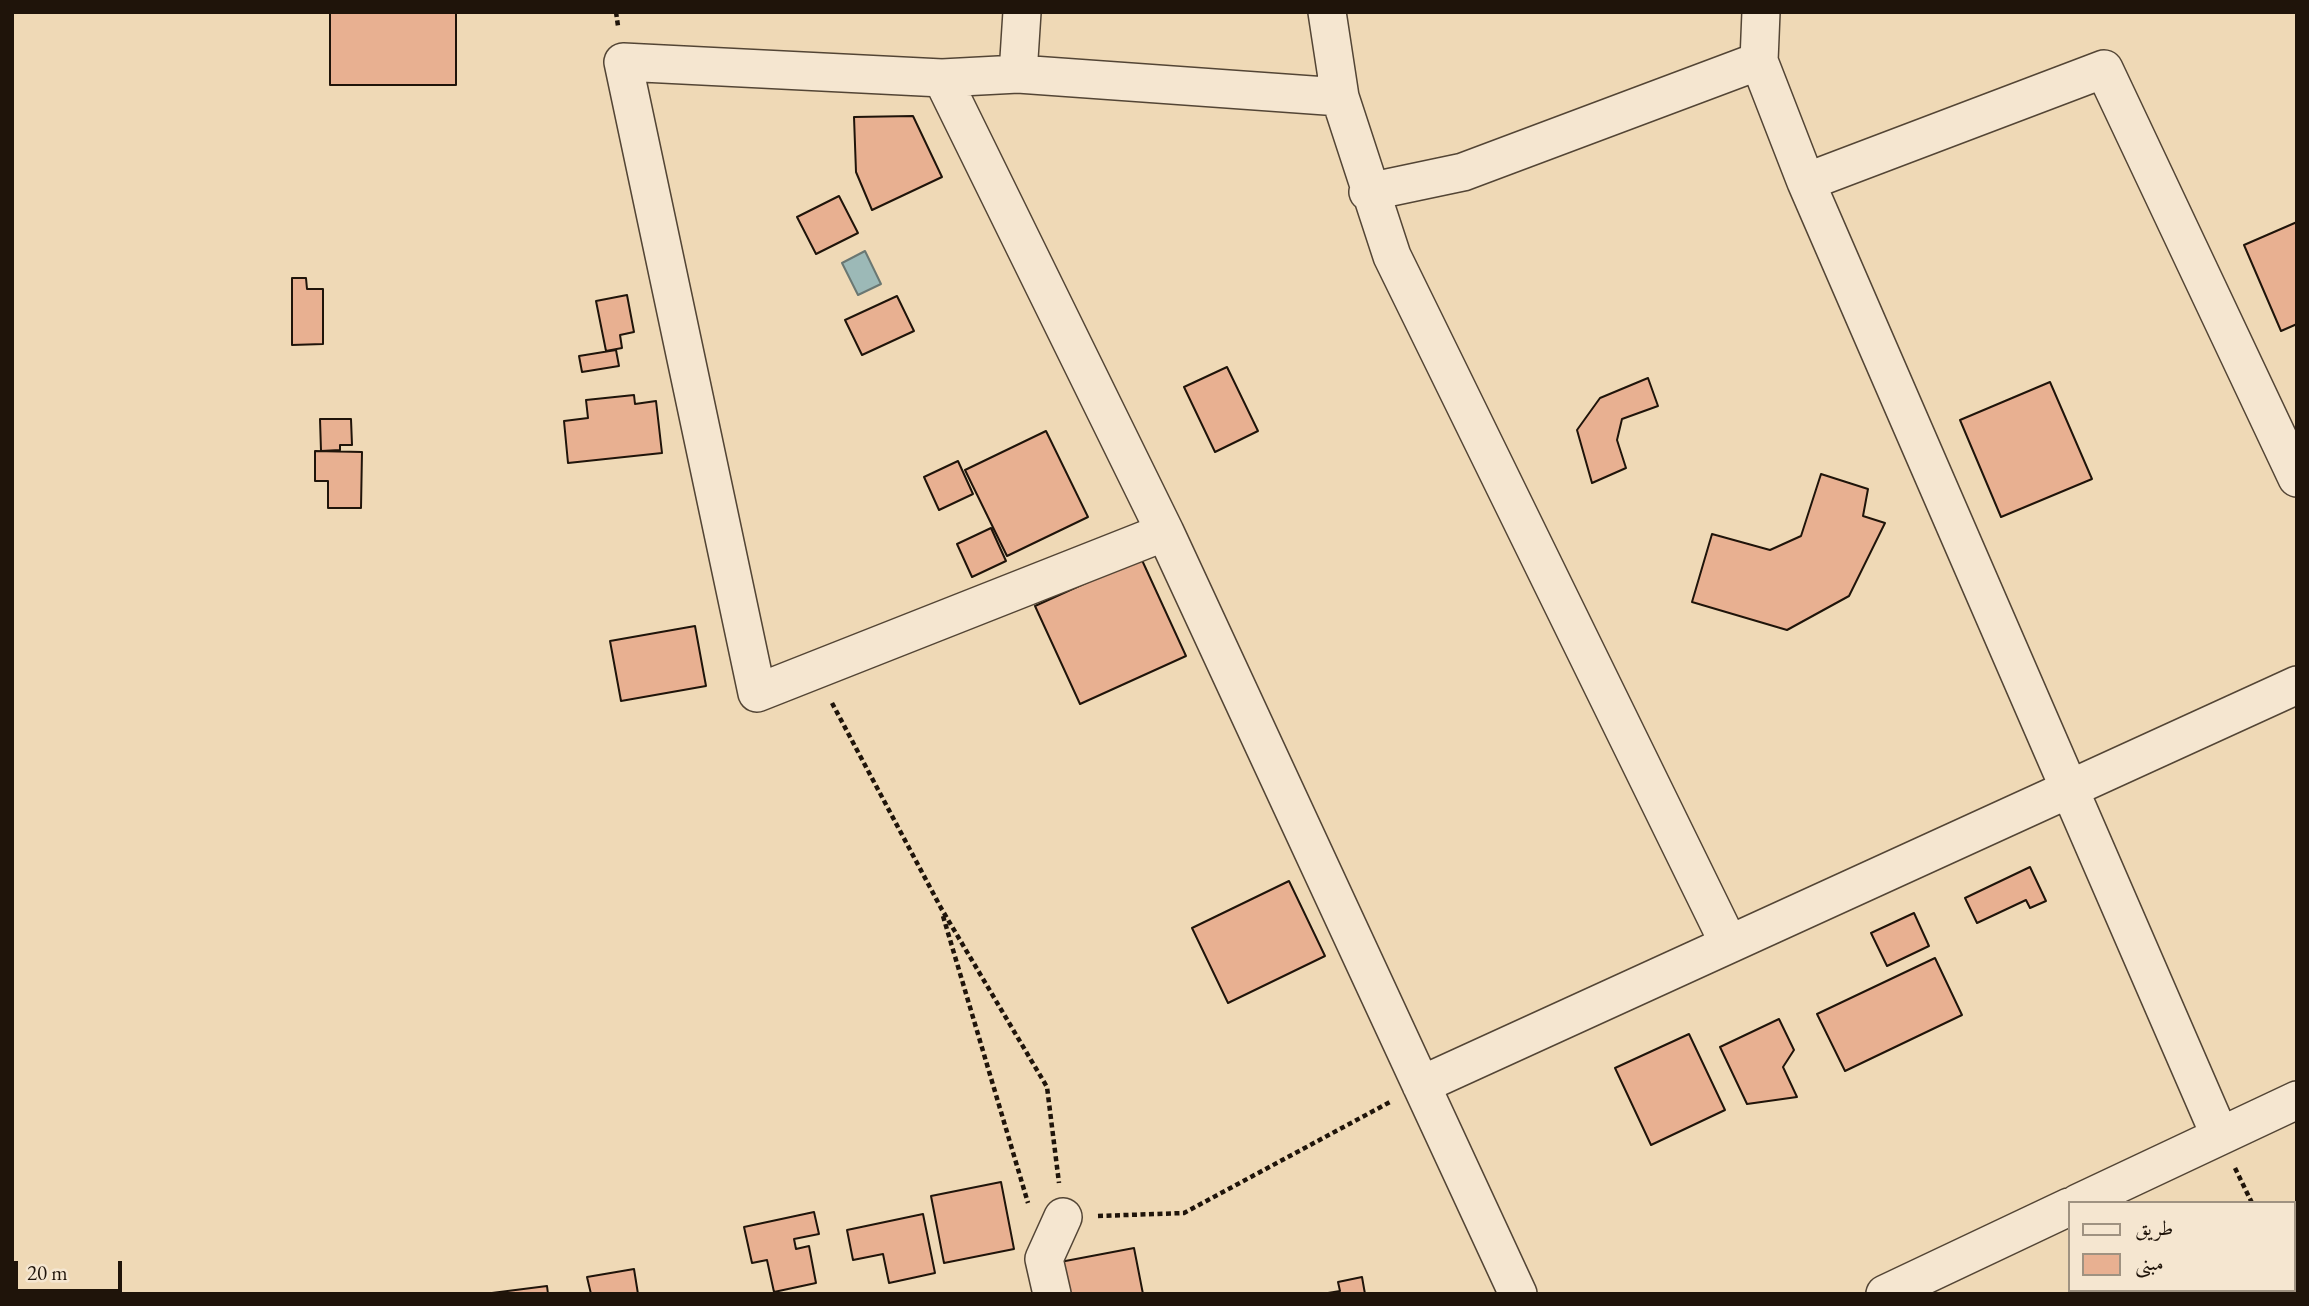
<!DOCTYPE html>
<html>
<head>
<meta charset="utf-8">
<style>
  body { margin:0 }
  #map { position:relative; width:2309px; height:1306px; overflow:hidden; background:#efd9b6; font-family:"EB Garamond",Amiri,serif }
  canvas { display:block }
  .frame { position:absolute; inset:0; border:14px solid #1f140a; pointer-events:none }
  .legend { position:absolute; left:2068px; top:1201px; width:228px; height:91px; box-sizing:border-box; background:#f5e6d0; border:2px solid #9f9281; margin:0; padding:9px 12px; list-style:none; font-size:21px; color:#1f140a }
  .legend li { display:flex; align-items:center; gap:14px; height:35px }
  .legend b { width:35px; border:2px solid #9f9281 }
  .scale { position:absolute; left:14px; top:1261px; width:108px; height:32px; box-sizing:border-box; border:4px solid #1f140a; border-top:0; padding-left:9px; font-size:21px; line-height:24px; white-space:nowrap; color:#1f140a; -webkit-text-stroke:5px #f5e6d0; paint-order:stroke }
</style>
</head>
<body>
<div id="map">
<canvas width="2309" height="1306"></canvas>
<div class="frame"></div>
<ul class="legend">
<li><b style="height:9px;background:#f5e6d0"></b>طريق</li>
<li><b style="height:19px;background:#e8b091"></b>مبنى</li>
</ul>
<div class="scale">20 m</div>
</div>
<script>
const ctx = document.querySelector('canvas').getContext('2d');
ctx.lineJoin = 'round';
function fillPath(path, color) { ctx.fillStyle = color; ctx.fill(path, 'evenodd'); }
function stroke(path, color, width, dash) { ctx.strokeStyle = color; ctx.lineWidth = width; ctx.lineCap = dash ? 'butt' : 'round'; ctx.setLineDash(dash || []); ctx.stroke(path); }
const water = new Path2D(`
  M 865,251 L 881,284 L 858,295 L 842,263 Z`);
const building = new Path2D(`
  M 330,12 L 456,12 L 456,85 L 330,85 Z
  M 913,116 L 942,177 L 872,210 L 856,172 L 854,117 Z
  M 839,196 L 858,233 L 816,254 L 797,217 Z
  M 2297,222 L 2297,324 L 2281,331 L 2244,245 Z
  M 292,278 L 306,278 L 307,289 L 323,289 L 323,344 L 292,345 Z
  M 627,295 L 634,332 L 620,335 L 622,348 L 606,351 L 596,301 Z
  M 897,296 L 914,331 L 862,355 L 845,320 Z
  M 616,350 L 619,366 L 582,372 L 579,356 Z
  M 1227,367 L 1258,431 L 1215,452 L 1184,387 Z
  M 1648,378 L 1658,406 L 1622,419 L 1617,440 L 1626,468 L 1592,483 L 1577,430 L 1600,398 Z
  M 2050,382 L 2092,479 L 2001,517 L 1960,420 Z
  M 634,395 L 635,404 L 656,401 L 662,453 L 568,463 L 564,421 L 588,418 L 586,400 Z
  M 320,419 L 351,419 L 352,445 L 340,445 L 340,450 L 321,451 Z
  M 1046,431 L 1088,517 L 1007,556 L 965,470 Z
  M 315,451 L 362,452 L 361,508 L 328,508 L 328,481 L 315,481 Z
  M 958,461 L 973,494 L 939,510 L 924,477 Z
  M 1821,474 L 1868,489 L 1863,516 L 1885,523 L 1849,596 L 1787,630 L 1692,602 L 1712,534 L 1770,550 L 1801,536 Z
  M 991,528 L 1006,561 L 972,577 L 957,544 Z
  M 1141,558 L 1186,656 L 1080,704 L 1035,606 Z
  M 695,626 L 706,686 L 621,701 L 610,641 Z
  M 2030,867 L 2046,901 L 2030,908 L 2026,900 L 1977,923 L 1965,898 Z
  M 1289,881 L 1325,956 L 1228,1003 L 1192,928 Z
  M 1914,913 L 1929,946 L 1887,966 L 1871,933 Z
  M 1935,958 L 1962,1015 L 1845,1071 L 1817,1014 Z
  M 1779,1019 L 1794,1050 L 1783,1067 L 1797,1097 L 1747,1104 L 1720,1047 Z
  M 1689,1034 L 1725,1110 L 1651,1145 L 1615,1068 Z
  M 1001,1182 L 1014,1249 L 944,1263 L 931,1196 Z
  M 814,1212 L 819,1234 L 794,1239 L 796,1249 L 809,1246 L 816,1283 L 774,1292 L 767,1260 L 752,1263 L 744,1227 Z
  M 923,1214 L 935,1273 L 889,1283 L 883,1254 L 853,1260 L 847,1230 Z
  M 1134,1248 L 1143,1294 L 1066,1294 L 1060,1262 Z
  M 634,1269 L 638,1294 L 591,1294 L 587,1277 Z
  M 1362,1277 L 1365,1294 L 1322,1294 L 1340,1291 L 1338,1282 Z
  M 547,1286 L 548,1294 L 484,1294 Z`);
const path = new Path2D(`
  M 616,12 L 618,26
  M 832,703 L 941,908 L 1047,1087 L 1059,1183
  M 943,916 L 1028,1203
  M 2235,1168 L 2252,1203
  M 1098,1216 L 1184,1213 L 1390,1102
  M 2293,1290 L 2294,1294`);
const minor = new Path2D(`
  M 1327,12 L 1340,97 L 1392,256 L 1729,944
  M 1761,12 L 1759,61 L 1806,182 L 2220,1136
  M 1018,74 L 1022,12
  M 942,78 L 1165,532 L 1518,1294
  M 1806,182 L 2104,69 L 2297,478
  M 1368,192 L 1463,172 L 1759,61
  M 1165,532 L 757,693 L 623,62 L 942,78 L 1018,74 L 1340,97
  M 1421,1085 L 2297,685
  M 2078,1203 L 2297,1100
  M 1052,1294 L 1044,1259 L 1063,1217
  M 1885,1294 L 2069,1207`);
fillPath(water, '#9cb9b7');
stroke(water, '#6a7772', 2);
fillPath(building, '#e8b091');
stroke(building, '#1f140a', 2);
stroke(minor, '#534535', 40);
stroke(path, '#1f140a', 4.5, [5, 3.5]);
stroke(minor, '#f5e6d0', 37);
</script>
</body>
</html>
